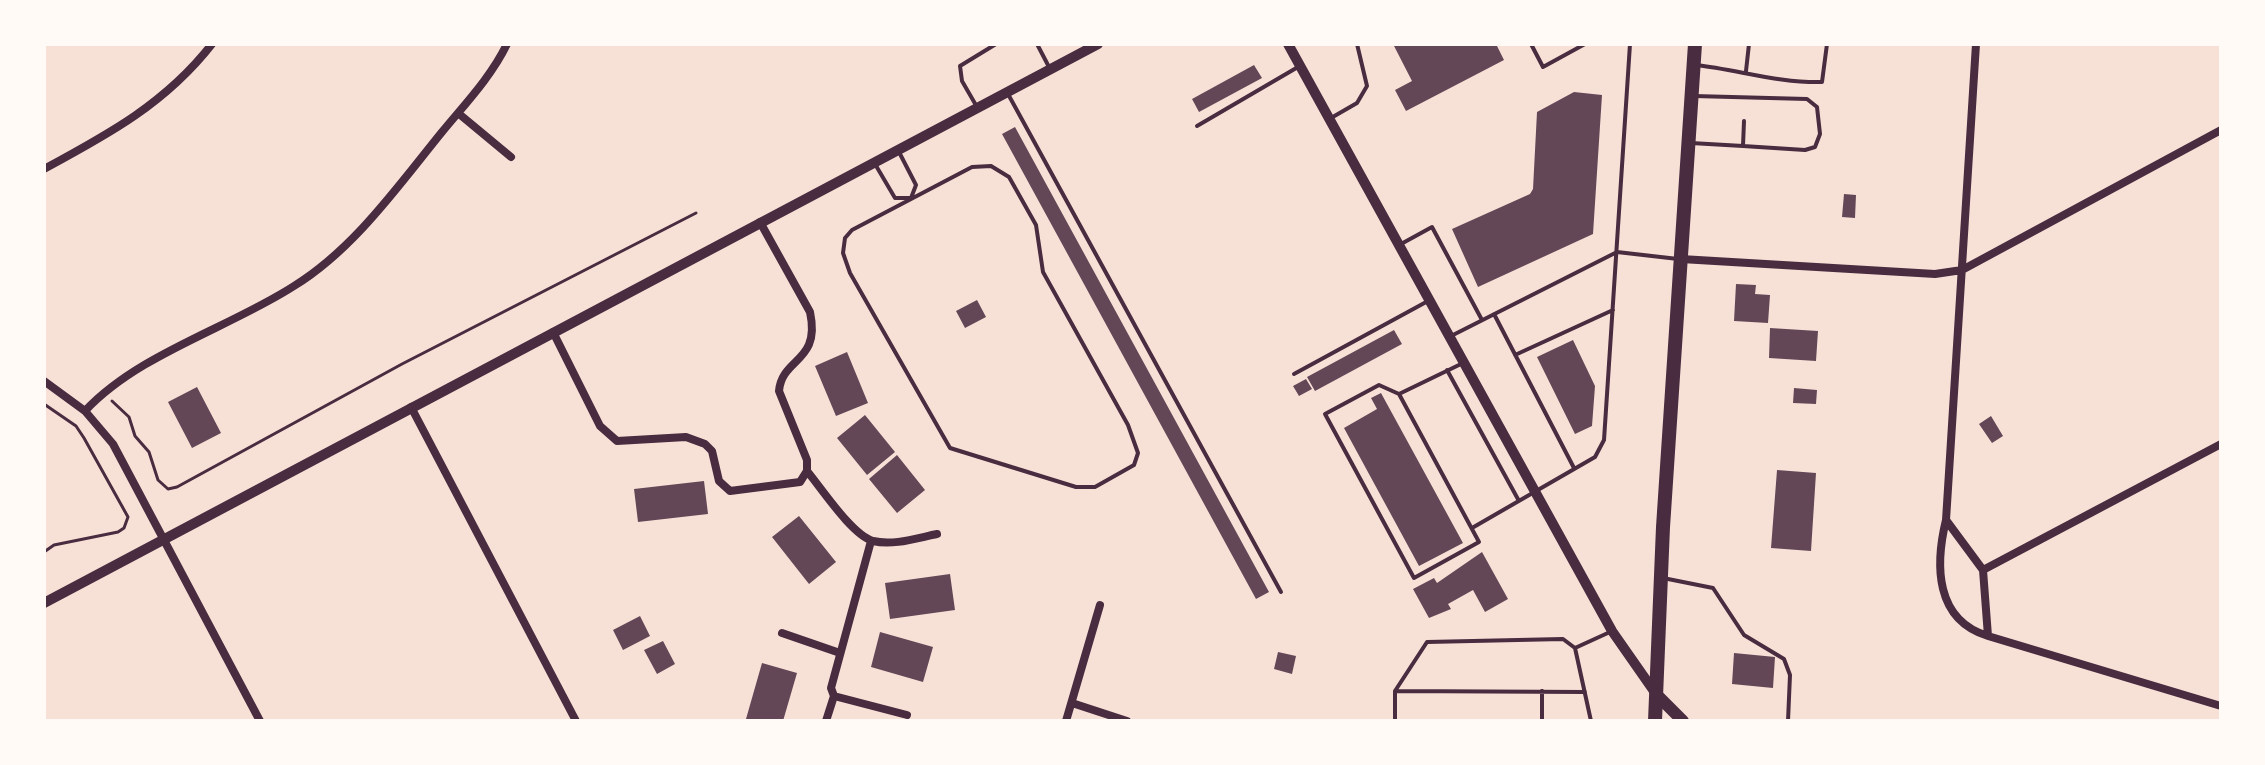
<!DOCTYPE html>
<html>
<head>
<meta charset="utf-8">
<style>
  body { margin:0 }
  #map { position:relative; width:2265px; height:765px; overflow:hidden; background:#f7e1d7; font-family:"Titillium Web",sans-serif }
  canvas { display:block }
  .frame { position:absolute; inset:0; border:46px solid #fffaf5; pointer-events:none }
</style>
</head>
<body>
<div id="map">
<canvas width="2265" height="765"></canvas>
<div class="frame"></div>
</div>
<script>
const ctx = document.querySelector('canvas').getContext('2d');
ctx.lineJoin = 'round';
function fillPath(path, color) { ctx.fillStyle = color; ctx.fill(path, 'evenodd'); }
function stroke(path, color, width, dash) { ctx.strokeStyle = color; ctx.lineWidth = width; ctx.lineCap = dash ? 'butt' : 'round'; ctx.setLineDash(dash || []); ctx.stroke(path); }
const building = new Path2D(`
  M 1393,44 L 1496,44 L 1504,60 L 1406,111 L 1395,90 L 1412,81 Z
  M 1254,65 L 1262,78 L 1199,112 L 1192,99 Z
  M 1574,92 L 1602,95 L 1593,234 L 1478,287 L 1452,229 L 1530,194 L 1533,189 L 1537,112 Z
  M 1015,127 L 1269,592 L 1256,599 L 1002,134 Z
  M 1844,194 L 1856,195 L 1855,218 L 1842,217 Z
  M 1736,284 L 1756,285 L 1755,294 L 1770,295 L 1768,323 L 1734,321 Z
  M 977,300 L 986,317 L 965,328 L 956,311 Z
  M 1770,328 L 1818,331 L 1816,361 L 1769,358 Z
  M 1394,330 L 1402,344 L 1315,391 L 1307,377 Z
  M 1573,340 L 1595,386 L 1592,426 L 1575,434 L 1537,357 Z
  M 847,352 L 868,403 L 836,416 L 815,366 Z
  M 1306,379 L 1312,389 L 1299,396 L 1293,386 Z
  M 197,387 L 221,433 L 192,448 L 168,402 Z
  M 1794,388 L 1817,390 L 1816,404 L 1793,403 Z
  M 1381,393 L 1463,543 L 1419,566 L 1344,428 L 1377,409 L 1371,398 Z
  M 865,415 L 895,452 L 867,475 L 837,438 Z
  M 1991,416 L 2003,436 L 1992,443 L 1979,424 Z
  M 897,455 L 925,490 L 897,513 L 869,479 Z
  M 1777,470 L 1816,473 L 1811,551 L 1771,548 Z
  M 704,481 L 708,514 L 638,522 L 634,489 Z
  M 799,516 L 836,562 L 809,584 L 772,537 Z
  M 1482,552 L 1508,599 L 1485,612 L 1473,590 L 1448,604 L 1451,609 L 1429,618 L 1413,589 L 1434,578 L 1437,583 Z
  M 950,574 L 955,610 L 890,619 L 885,583 Z
  M 640,616 L 650,636 L 623,650 L 613,630 Z
  M 880,632 L 933,647 L 923,682 L 871,667 Z
  M 663,641 L 675,664 L 657,674 L 644,650 Z
  M 1278,652 L 1296,656 L 1292,674 L 1274,669 Z
  M 1734,653 L 1775,657 L 1773,688 L 1732,684 Z
  M 762,663 L 797,673 L 783,721 L 746,719 Z`);
const path = new Path2D(`
  M 112,401 L 129,417 L 135,436 L 149,452 L 158,480 L 168,489 L 177,487 L 402,364 L 696,213
  M 44,404 L 76,426 L 84,438 L 128,517 L 124,528 L 118,532 L 54,545 L 44,552`);
const service = new Path2D(`
  M 1037,44 L 1049,67
  M 1531,44 L 1543,67 L 1585,44
  M 1696,65 C 1739,70 1778,83 1822,82 L 1827,44
  M 1746,71 L 1749,44
  M 1008,94 L 1281,592
  M 1694,96 L 1807,99 L 1817,107 L 1820,134 L 1815,147 L 1805,150 L 1743,146 L 1744,121
  M 977,107 L 962,81 L 960,66 L 996,44
  M 1331,118 L 1357,103 L 1367,86 L 1357,44
  M 1197,126 L 1298,67
  M 1691,143 L 1743,146
  M 875,164 L 895,198 L 911,198 L 916,185 L 899,152
  M 991,166 L 1009,177 L 1036,225 L 1043,272 L 1128,425 L 1138,453 L 1134,465 L 1095,487 L 1076,487 L 950,448 L 850,273 L 843,253 L 845,238 L 852,230 L 972,167 Z
  M 1401,244 L 1432,227 L 1482,320
  M 1494,314 L 1574,468
  M 1451,336 L 1617,252 L 1678,259
  M 1515,355 L 1613,310
  M 1447,370 L 1519,501
  M 1294,374 L 1428,301
  M 1399,394 L 1379,385 L 1325,414 L 1414,578 L 1479,542 L 1399,394 L 1461,364
  M 1472,528 L 1595,457 L 1604,440 L 1630,44
  M 1663,578 L 1713,588 L 1744,635 L 1784,659 L 1790,675 L 1788,721
  M 1395,691 L 1585,692
  M 1542,691 L 1542,721
  M 1395,721 L 1395,691 L 1427,642 L 1563,639 L 1575,648
  M 1591,721 L 1575,648 L 1610,632`);
const minor = new Path2D(`
  M 1976,44 L 1946,520 L 1983,570 L 1988,636 L 2221,706
  M 458,113 L 511,157
  M 44,169 C 109,134 166,103 212,44
  M 1681,259 L 1935,274 L 1962,270 L 2221,130
  M 553,332 L 600,426 L 617,441 L 686,437 L 705,444 L 712,451 L 719,481 L 730,491 L 800,482 L 807,471 L 807,460 L 779,391 C 782,357 821,363 810,312 L 760,222
  M 44,381 L 85,411 L 113,444 L 260,721
  M 411,407 L 576,721
  M 85,411 C 138,354 229,328 294,286 C 354,249 398,186 442,132 C 465,104 491,77 507,44
  M 807,471 C 822,489 852,535 873,541 C 893,546 917,538 937,534
  M 1946,520 C 1935,565 1935,620 1988,636
  M 871,541 L 831,688 L 834,696 L 907,715
  M 1983,570 L 2221,444
  M 782,633 L 840,653
  M 1072,703 L 1127,721
  M 826,721 L 834,696
  M 1066,721 L 1100,605`);
const tertiary = new Path2D(`
  M 1288,44 L 1612,631 L 1656,694
  M 44,603 L 1098,44`);
const secondary = new Path2D(`
  M 1656,694 L 1683,721`);
const primary = new Path2D(`
  M 1655,721 L 1663,527 L 1695,44`);
fillPath(building, '#644757');
stroke(path, '#4a2c40', 3);
stroke(service, '#4a2c40', 4);
stroke(minor, '#4a2c40', 8);
stroke(tertiary, '#4a2c40', 10);
stroke(secondary, '#4a2c40', 12);
stroke(primary, '#4a2c40', 14);
</script>
</body>
</html>
